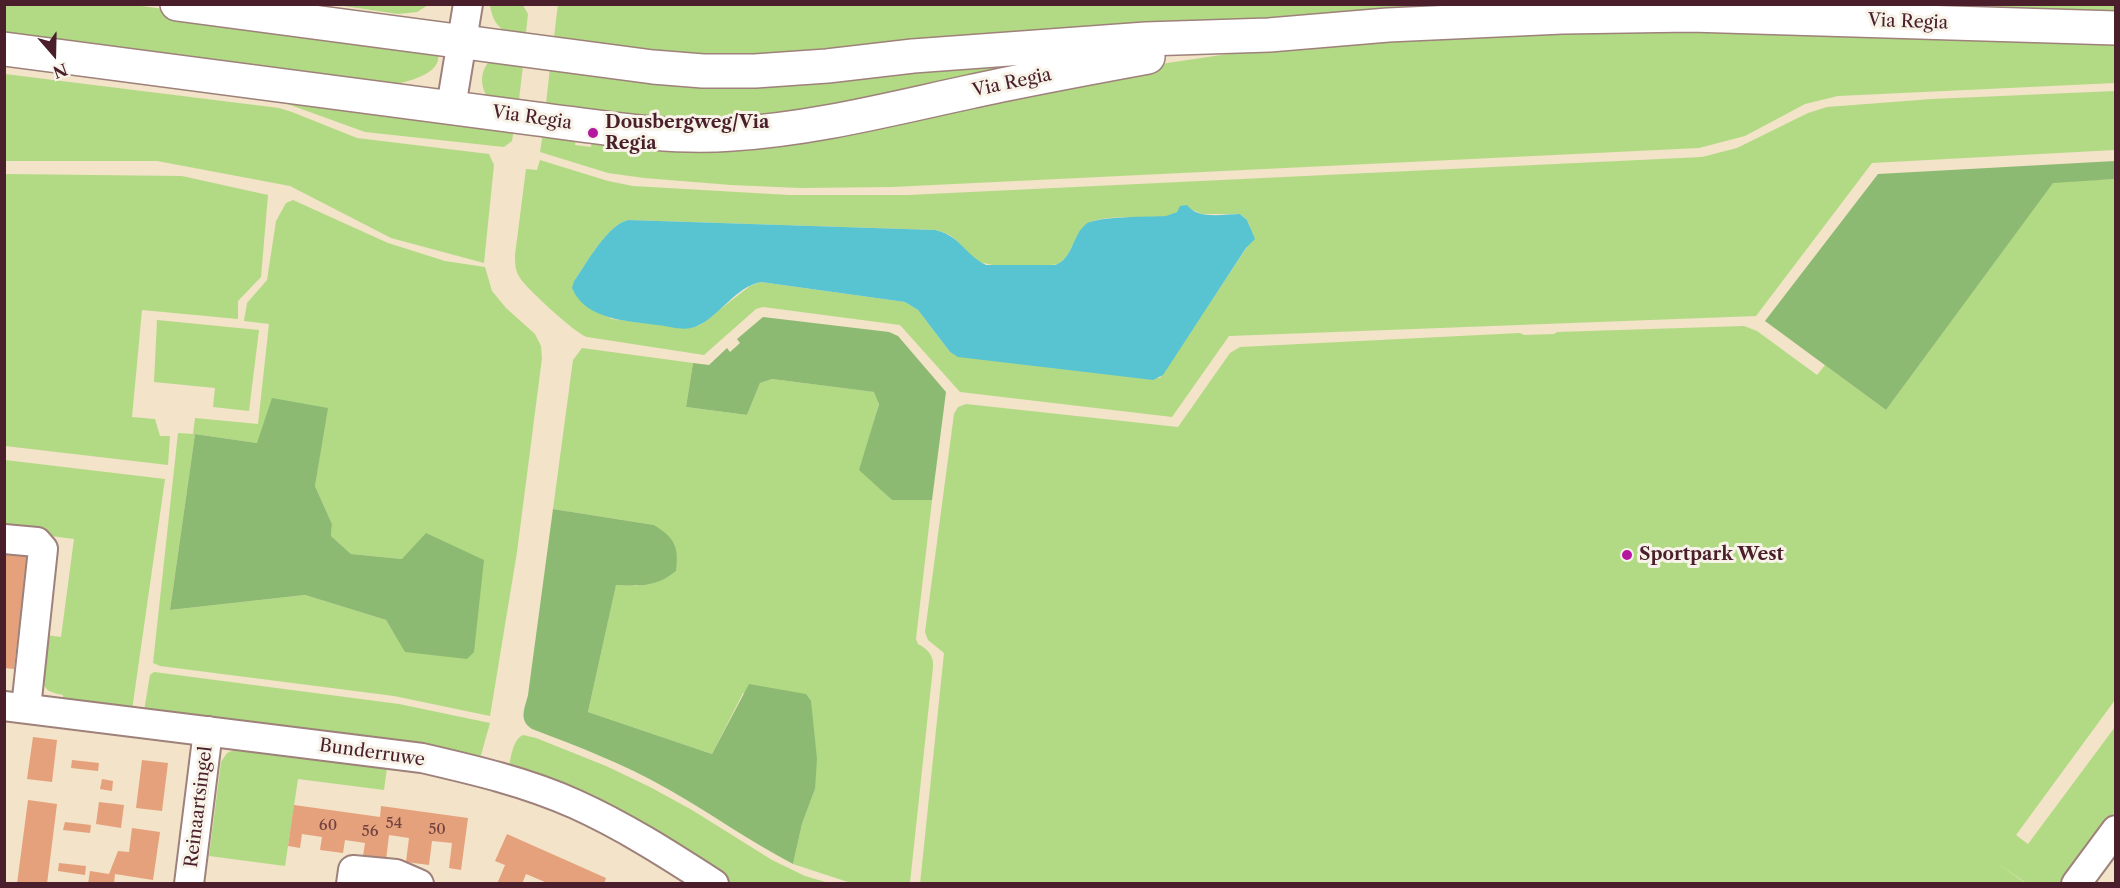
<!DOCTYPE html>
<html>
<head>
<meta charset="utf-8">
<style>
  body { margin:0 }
  #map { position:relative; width:2120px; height:888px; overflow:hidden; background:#f2e3c9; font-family:"Libre Caslon Text",serif }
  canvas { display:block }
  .frame { position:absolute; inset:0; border:6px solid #4a1f2b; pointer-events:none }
  .north { position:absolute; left:24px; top:24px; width:60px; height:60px; -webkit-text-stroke:4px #f7f3e8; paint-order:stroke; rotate:160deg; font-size:16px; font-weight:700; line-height:24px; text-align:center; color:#4a1f2b }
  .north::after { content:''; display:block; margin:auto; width:21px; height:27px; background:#4a1f2b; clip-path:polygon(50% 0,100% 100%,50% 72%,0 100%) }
</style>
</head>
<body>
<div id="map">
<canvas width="2120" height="888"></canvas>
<div class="frame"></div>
<div class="north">N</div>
</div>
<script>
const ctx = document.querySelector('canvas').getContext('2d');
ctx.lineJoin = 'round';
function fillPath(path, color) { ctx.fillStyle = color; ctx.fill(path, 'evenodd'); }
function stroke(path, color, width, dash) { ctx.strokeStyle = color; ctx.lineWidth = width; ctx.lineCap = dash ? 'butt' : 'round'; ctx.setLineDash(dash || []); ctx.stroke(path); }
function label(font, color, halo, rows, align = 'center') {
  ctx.font = font + ' "Libre Caslon Text",serif'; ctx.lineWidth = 6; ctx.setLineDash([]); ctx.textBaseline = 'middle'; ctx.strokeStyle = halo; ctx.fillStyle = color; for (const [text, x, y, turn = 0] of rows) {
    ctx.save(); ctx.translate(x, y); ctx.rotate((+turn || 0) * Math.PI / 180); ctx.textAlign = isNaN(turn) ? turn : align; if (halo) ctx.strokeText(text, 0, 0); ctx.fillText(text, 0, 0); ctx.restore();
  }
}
const green = new Path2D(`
  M 127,4 L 434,46 C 451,70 413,81 395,84 L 5,42 L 5,5 Z
  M 558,4 L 1570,5 L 739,62 L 553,45 Z
  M 2115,4 L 2116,15 L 1750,5 Z
  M 337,5 L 337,4 L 428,5 L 417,12 L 398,14 Z
  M 490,5 L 523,5 L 528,14 L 525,41 C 506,33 493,28 490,5 Z
  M 1560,29 L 2115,39 L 2115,83 L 1838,96 L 1805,104 L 1745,136 L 1699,148 L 892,187 L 800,188 L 731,185 L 644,178 L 608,173 L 540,152 L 543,133 L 576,138 L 575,145 L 591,147 L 594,133 L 653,139 L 1235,53 L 1296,46 Z
  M 1107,49 L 776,122 L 545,113 L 551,58 Z
  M 5,57 L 515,123 L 512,141 L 504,147 L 365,132 L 282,102 L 5,66 Z
  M 524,57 L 518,108 L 487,97 C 480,84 480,73 489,61 Z
  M 5,74 L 279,108 L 292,112 L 357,138 L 489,154 L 494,165 L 484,263 L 391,238 L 290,186 L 157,161 L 5,161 Z
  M 2115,91 L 2115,150 L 1872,163 L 1756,316 L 1229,336 L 1172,417 L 960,392 L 900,325 L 763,307 L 756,309 L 704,355 L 587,337 C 575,333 527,289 520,278 C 515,270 515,264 515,255 L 526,169 L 537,170 L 540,160 L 608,181 L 633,186 L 789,195 L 908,195 L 1702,157 L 1737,148 L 1808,113 L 1827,107 L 1932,99 ZM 1188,208 L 1202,214 L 1240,214 C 1251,221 1251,229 1251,241 L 1160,378 L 955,354 L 950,352 L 918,310 L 905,302 L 761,282 L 750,286 L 700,325 L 690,328 L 612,319 L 584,304 L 573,291 L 574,281 C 587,263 606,226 628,220 L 935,230 C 959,235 958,246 975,259 C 989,270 1041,267 1058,264 C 1072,256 1073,237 1084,226 C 1099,212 1146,220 1167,216 C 1176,214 1178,209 1188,208 Z
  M 5,174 L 182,176 L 268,195 L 261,277 L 238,301 L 238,319 L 142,310 L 132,417 L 155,419 L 160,436 L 170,436 L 168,465 L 5,446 Z
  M 2115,179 L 2115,700 L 2016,835 L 2028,844 L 2115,727 L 2115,811 L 2062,883 L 2026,883 L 1996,862 L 2025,883 L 920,884 L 944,653 L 928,640 L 925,632 L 954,414 L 958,407 L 966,404 L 1178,427 L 1230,353 L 1240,347 L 1520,333 L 1524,335 L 1554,334 L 1557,332 L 1744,326 L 1757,331 L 1817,375 L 1825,365 L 1886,410 L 2053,182 Z
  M 293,200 L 388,243 L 445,261 L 485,267 L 492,291 L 506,308 L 535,334 L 541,346 L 542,358 L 517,552 L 490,716 L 394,696 L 160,666 L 153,663 L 178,433 L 193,434 L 195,418 L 258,424 L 269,324 L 244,321 L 247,303 L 267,280 L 276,221 L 286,203 ZM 327,408 L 315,486 L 332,524 L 331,536 L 351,554 L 402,559 L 406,652 L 386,620 L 305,595 L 170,610 L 195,434 L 257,443 Z
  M 157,320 L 259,330 L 249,411 L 213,407 L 215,388 L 154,382 Z
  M 582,348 L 693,363 L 686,407 L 747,415 L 760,383 L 772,379 L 875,392 L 879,403 L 860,470 L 892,500 L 932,500 L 916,639 L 918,644 C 928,649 934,656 933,667 L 910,883 L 851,883 L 793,864 L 802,824 L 815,789 L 743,693 L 712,754 L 588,712 L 616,584 L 638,586 L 654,525 L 553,509 L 573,360 Z
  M 5,460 L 165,479 L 132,710 L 63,700 L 63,695 C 59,694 53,693 49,691 C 34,680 44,650 46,635 L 61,637 L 74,539 L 5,530 Z
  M 154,672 L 399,704 L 490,723 L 479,762 L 144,711 L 150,675 Z
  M 523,735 L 536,738 L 606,766 L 650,787 L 692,810 L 772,860 L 805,876 L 829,883 L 728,883 L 710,870 L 508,771 C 511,759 512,740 523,735 Z
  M 234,750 L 387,768 L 384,790 L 298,779 L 285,866 L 209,856 L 221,762 L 227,753 Z`);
const forest = new Path2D(`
  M 2115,161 L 2115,179 L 2053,183 L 1886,410 L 1765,321 L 1878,174 Z
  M 763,317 L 889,332 L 898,336 L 946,392 L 932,500 L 892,500 L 859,470 L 879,404 L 874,392 L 772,379 L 760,383 L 747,415 L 686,407 L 693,363 L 709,365 L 727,348 L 730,352 L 740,343 L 737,339 Z
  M 272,398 L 328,408 L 315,486 L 332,524 L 331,536 L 351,554 L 402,559 L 426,533 L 484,560 L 474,652 L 467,659 L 405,652 L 386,620 L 305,595 L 170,610 L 195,434 L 257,443 Z
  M 553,509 L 654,525 C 675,538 679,547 676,571 C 656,587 641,586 616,585 L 588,712 L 712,754 L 749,684 L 806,694 L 811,701 L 817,759 L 815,789 L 802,824 L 793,864 C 749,841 709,812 666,788 C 624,764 577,746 532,729 C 518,720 525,708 528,695 Z`);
const water = new Path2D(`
  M 1187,205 C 1198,220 1224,214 1240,214 L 1247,220 L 1255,239 L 1246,248 L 1163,375 L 1153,380 L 958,357 L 950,352 L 918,310 L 905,302 L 761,282 C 735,287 720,316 697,326 C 685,332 669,326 657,325 C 628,321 585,320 572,288 L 574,281 C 587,263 606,226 628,220 L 935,230 C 961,236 964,254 986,265 L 1055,265 C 1073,259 1072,235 1086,224 C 1096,216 1151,217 1166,216 L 1177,212 L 1180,206 Z`);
const building = new Path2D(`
  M 4,549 L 28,552 L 14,669 L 4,668 Z
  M 33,737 L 57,740 L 52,782 L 27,779 Z
  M 72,760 L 99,763 L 98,771 L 71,768 Z
  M 142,760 L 168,763 L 162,811 L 136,808 Z
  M 102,779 L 113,781 L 112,791 L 100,789 Z
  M 28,800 L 57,804 L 47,884 L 17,884 Z
  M 99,802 L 124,805 L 121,828 L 96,824 Z
  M 294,805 L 380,817 L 381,806 L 468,818 L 461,870 L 449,868 L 452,843 L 432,841 L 429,865 L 406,862 L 409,838 L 389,835 L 386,860 L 363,856 L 365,843 L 345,840 L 343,853 L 320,850 L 322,837 L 302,834 L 300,848 L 288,846 Z
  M 65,822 L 91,825 L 90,833 L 63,830 Z
  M 132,828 L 160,832 L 153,880 L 115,874 L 114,884 L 88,884 L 90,871 L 109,874 L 118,851 L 129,852 Z
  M 507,834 L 606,878 L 604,884 L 544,884 L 545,882 L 526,874 L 522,884 L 497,884 L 505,865 L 495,861 Z
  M 59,863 L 86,866 L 85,875 L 58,871 Z`);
const minor = new Path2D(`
  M 451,107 L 468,4
  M 4,539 L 37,542 L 43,549 L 26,708
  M 4,706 L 422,758 C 474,770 526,782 575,804 C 624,826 669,855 714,884
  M 189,884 L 208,731
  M 351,884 L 353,870 L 396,874 L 419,884
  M 2076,884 L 2116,830`);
const major = new Path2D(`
  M 177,4 L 653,67 L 703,71 L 755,71 L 827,66 L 913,56 L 1146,39 L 1269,35 L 1388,25 L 1562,17 L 1691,15 L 2116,28
  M 4,49 L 537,119 C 601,127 667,139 732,134 C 813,129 890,109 969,92 C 1028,79 1088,68 1148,57`);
const markers = [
  [593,133,6,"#b5179e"],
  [1627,555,6,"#b5179e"]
];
const numberNames = [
  ["54",394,824],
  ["60",328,826],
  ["50",437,830],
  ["56",370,832]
];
const streetNames = [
  ["Via Regia",1908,22,2],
  ["Via Regia",1012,83,-12],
  ["Via Regia",532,118,8],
  ["Bunderruwe",372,753,8],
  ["Reinaartsingel",199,807,-83]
];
const poiNames = [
  ["Dousbergweg/Via",605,123],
  ["Regia",605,144],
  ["Sportpark West",1639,555]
];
fillPath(green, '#b2da84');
fillPath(forest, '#8dba72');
fillPath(water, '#58c4d2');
fillPath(building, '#e5a17c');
stroke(minor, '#9e817a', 32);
stroke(major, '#9e817a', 36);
stroke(minor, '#fff', 28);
stroke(major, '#fff', 33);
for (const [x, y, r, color] of markers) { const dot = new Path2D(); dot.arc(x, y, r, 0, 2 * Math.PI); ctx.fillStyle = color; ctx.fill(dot); stroke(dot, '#f7f3e8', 2); }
label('15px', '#71403f', null, numberNames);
label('18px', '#4a1f2b', '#f7f3e8', streetNames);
label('bold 18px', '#4a1f2b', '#f7f3e8', poiNames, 'left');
</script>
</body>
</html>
